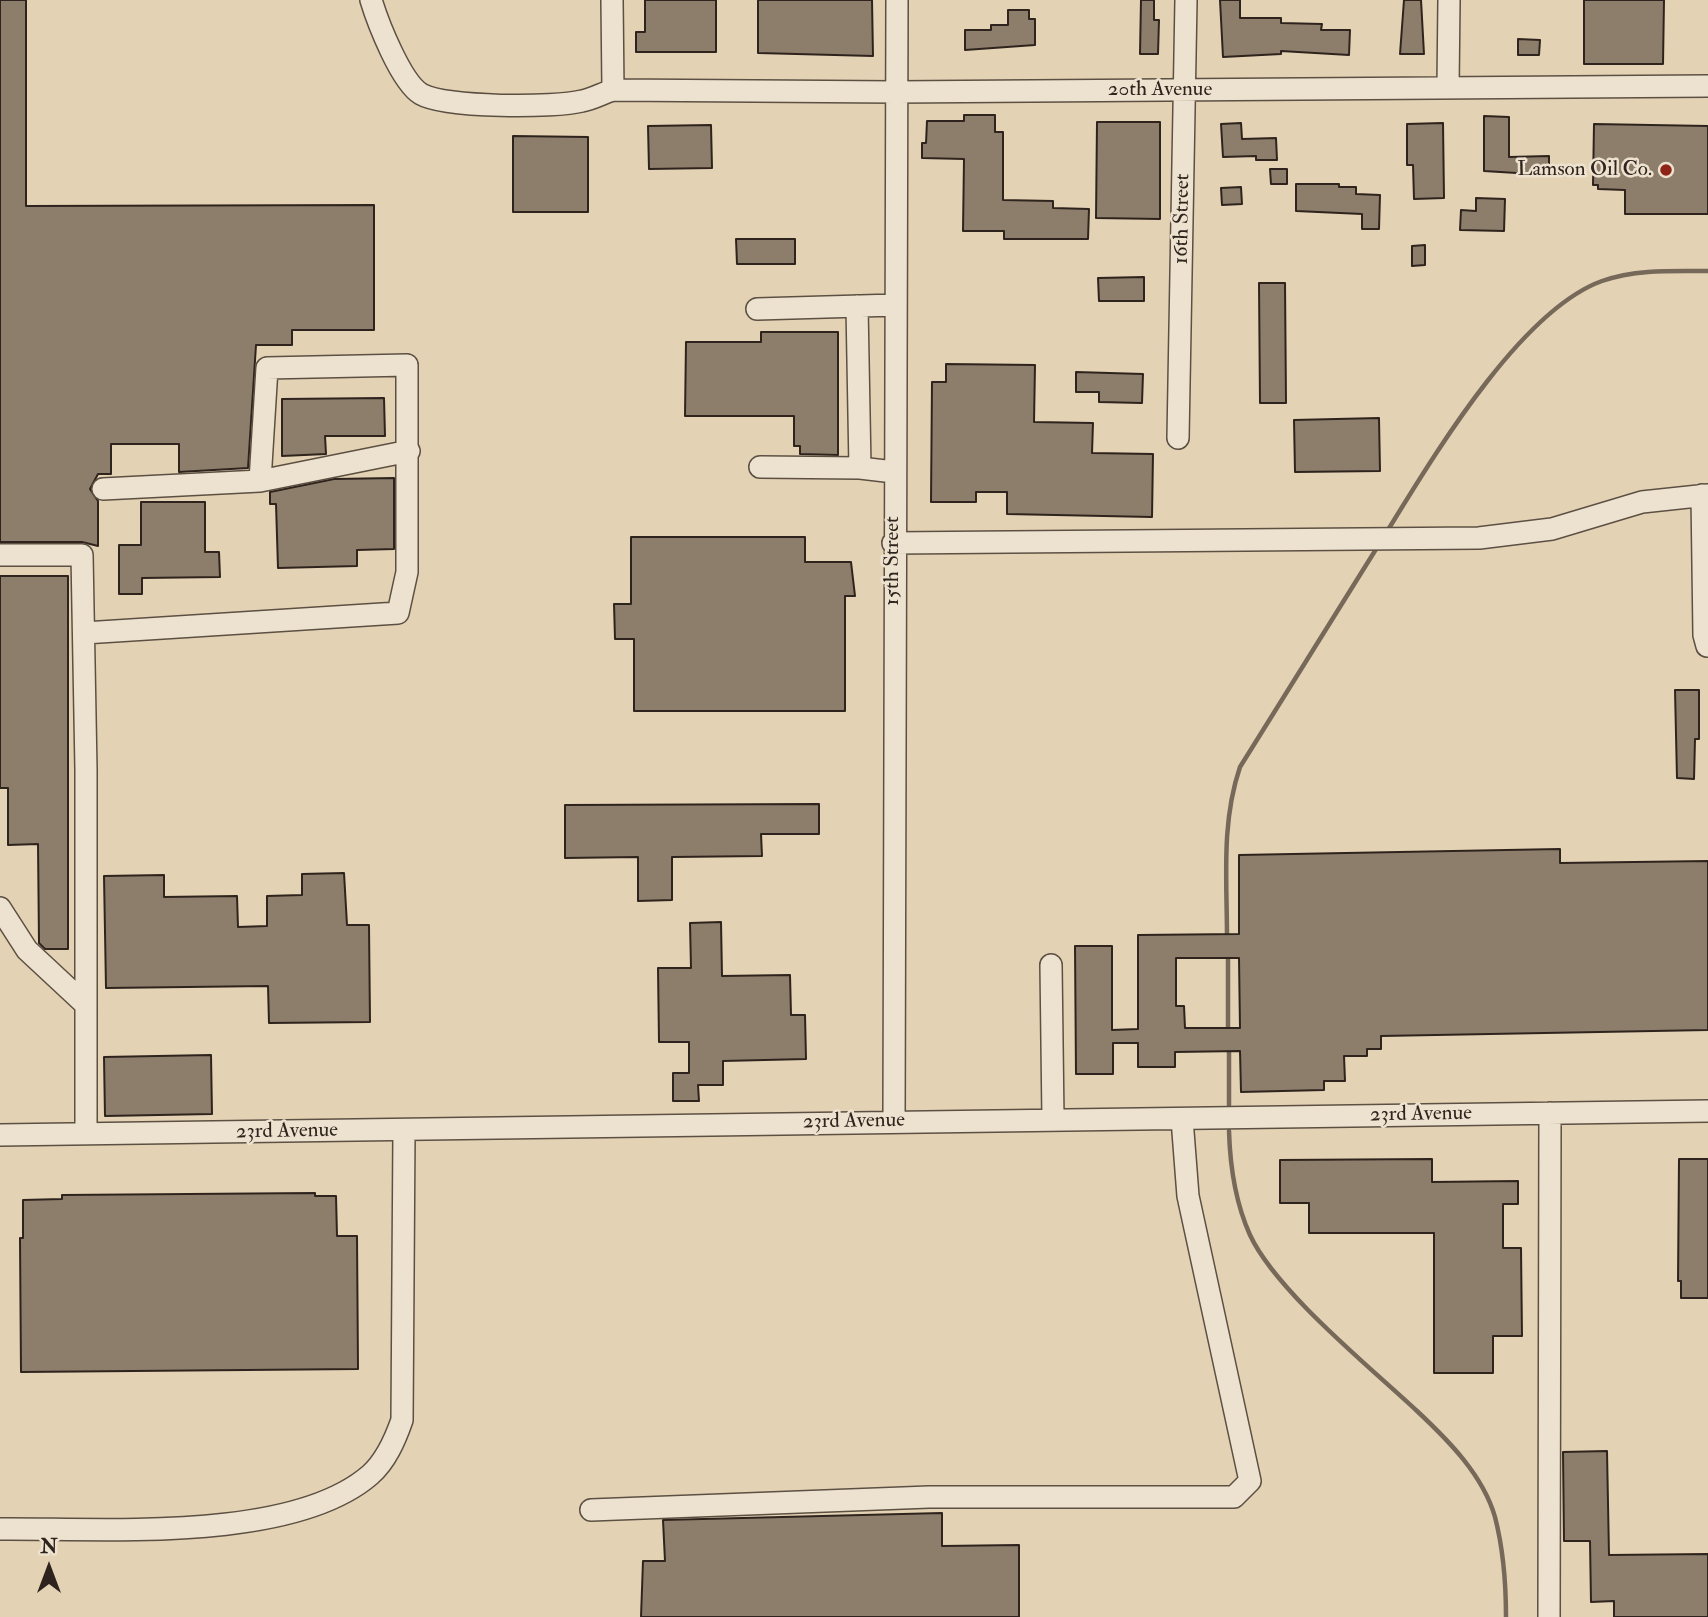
<!DOCTYPE html>
<html>
<head>
<meta charset="utf-8">
<style>
  body { margin:0 }
  #map { position:relative; width:1708px; height:1617px; overflow:hidden; background:#e4d2b5; font-family:"IM FELL Double Pica",serif }
  canvas { display:block }
  .north { position:absolute; left:14px; top:1533px; width:70px; height:70px; -webkit-text-stroke:5px #ede2cf; paint-order:stroke; rotate:0deg; font-size:19px; font-weight:700; line-height:28px; text-align:center; color:#2f241d }
  .north::after { content:''; display:block; margin:auto; width:24px; height:32px; background:#2f241d; clip-path:polygon(50% 0,100% 100%,50% 72%,0 100%) }
</style>
</head>
<body>
<div id="map">
<canvas width="1708" height="1617"></canvas>
<div class="north">N</div>
</div>
<script>
const ctx = document.querySelector('canvas').getContext('2d');
ctx.lineJoin = 'round';
function stroke(path, color, width, dash) { ctx.strokeStyle = color; ctx.lineWidth = width; ctx.lineCap = dash ? 'butt' : 'round'; ctx.setLineDash(dash || []); ctx.stroke(path); }
function fillPath(path, color) { ctx.fillStyle = color; ctx.fill(path, 'evenodd'); }
function label(font, color, halo, rows, align = 'center') {
  ctx.font = font + ' "IM FELL Double Pica",serif'; ctx.lineWidth = 5; ctx.setLineDash([]); ctx.textBaseline = 'middle'; ctx.strokeStyle = halo; ctx.fillStyle = color; for (const [text, x, y, turn = 0] of rows) {
    ctx.save(); ctx.translate(x, y); ctx.rotate((+turn || 0) * Math.PI / 180); ctx.textAlign = isNaN(turn) ? turn : align; if (halo) ctx.strokeText(text, 0, 0); ctx.fillText(text, 0, 0); ctx.restore();
  }
}
const stream = new Path2D(`
  M 1386,533 C 1432,459 1519,311 1602,281 C 1636,269 1673,271 1708,271
  M 1227,938 C 1227,880 1221,823 1240,767 L 1378,546
  M 1228,953 L 1228,1032
  M 1229,1048 L 1229,1105
  M 1229,1131 C 1230,1165 1236,1204 1250,1235 C 1276,1291 1370,1367 1417,1411 C 1448,1440 1483,1475 1495,1517 C 1503,1548 1506,1585 1506,1617`);
const building = new Path2D(`
  M 0,0 L 26,0 L 26,206 L 374,205 L 374,330 L 292,330 L 292,345 L 256,345 L 248,468 L 179,472 L 179,444 L 111,444 L 111,474 L 98,474 L 90,489 L 98,501 L 98,546 L 82,542 L 0,542 Z
  M 645,0 L 716,0 L 716,52 L 636,52 L 636,32 L 645,32 Z
  M 758,0 L 872,0 L 873,56 L 758,53 Z
  M 1141,0 L 1154,0 L 1154,20 L 1159,20 L 1158,54 L 1140,54 Z
  M 1220,0 L 1240,0 L 1240,18 L 1281,18 L 1281,23 L 1322,24 L 1321,30 L 1350,30 L 1349,55 L 1281,51 L 1281,54 L 1223,57 Z
  M 1404,0 L 1421,0 L 1424,54 L 1400,54 Z
  M 1584,0 L 1664,0 L 1663,64 L 1584,64 Z
  M 1008,10 L 1029,10 L 1029,19 L 1035,19 L 1035,45 L 965,50 L 965,30 L 991,30 L 991,25 L 1008,25 Z
  M 1518,39 L 1540,40 L 1539,55 L 1518,55 Z
  M 964,115 L 995,115 L 995,132 L 1003,132 L 1003,200 L 1053,201 L 1053,208 L 1089,209 L 1088,239 L 1004,239 L 1004,231 L 963,231 L 964,159 L 922,158 L 922,143 L 926,143 L 927,121 L 964,121 Z
  M 1484,116 L 1509,117 L 1509,157 L 1549,156 L 1549,175 L 1484,171 Z
  M 1097,122 L 1160,122 L 1160,219 L 1096,218 Z
  M 1241,123 L 1242,139 L 1276,138 L 1277,160 L 1256,160 L 1256,156 L 1223,157 L 1221,124 Z
  M 1443,123 L 1444,198 L 1414,199 L 1413,165 L 1407,165 L 1407,124 Z
  M 1594,124 L 1708,126 L 1708,214 L 1625,214 L 1625,190 L 1598,189 L 1598,185 L 1593,185 Z
  M 711,125 L 712,168 L 649,169 L 648,126 Z
  M 513,136 L 588,137 L 588,212 L 513,212 Z
  M 1270,169 L 1287,169 L 1287,184 L 1271,184 Z
  M 1296,184 L 1339,184 L 1339,187 L 1356,187 L 1356,194 L 1380,195 L 1379,229 L 1362,229 L 1362,214 L 1296,211 Z
  M 1241,187 L 1242,204 L 1222,205 L 1221,188 Z
  M 1476,198 L 1505,199 L 1504,231 L 1460,230 L 1461,210 L 1476,211 Z
  M 736,239 L 795,239 L 795,264 L 737,264 Z
  M 1425,245 L 1425,265 L 1412,266 L 1412,246 Z
  M 1144,277 L 1144,301 L 1099,301 L 1098,278 Z
  M 1259,283 L 1285,283 L 1286,403 L 1260,403 Z
  M 761,332 L 838,332 L 838,455 L 800,454 L 800,446 L 794,446 L 794,416 L 685,416 L 686,342 L 761,342 Z
  M 946,364 L 1035,365 L 1034,422 L 1093,423 L 1092,453 L 1153,454 L 1152,517 L 1007,514 L 1007,492 L 976,492 L 976,502 L 931,502 L 932,382 L 946,382 Z
  M 1076,372 L 1143,374 L 1142,403 L 1099,402 L 1099,392 L 1076,392 Z
  M 384,398 L 385,436 L 325,436 L 326,454 L 282,456 L 282,399 Z
  M 1379,418 L 1380,471 L 1295,472 L 1294,420 Z
  M 394,478 L 394,549 L 357,550 L 357,566 L 278,568 L 276,504 L 270,504 L 270,492 L 334,479 Z
  M 141,502 L 205,502 L 205,552 L 219,552 L 220,577 L 142,578 L 142,594 L 119,594 L 119,545 L 141,545 Z
  M 631,537 L 805,537 L 805,562 L 851,562 L 855,596 L 845,596 L 845,711 L 634,711 L 634,639 L 615,639 L 614,604 L 631,604 Z
  M 0,576 L 68,576 L 68,949 L 45,949 L 39,943 L 38,844 L 8,845 L 8,788 L 0,788 Z
  M 1675,690 L 1699,690 L 1699,739 L 1695,739 L 1694,779 L 1677,778 Z
  M 819,804 L 819,834 L 761,834 L 762,856 L 672,857 L 672,900 L 638,901 L 638,857 L 565,858 L 565,805 Z
  M 1560,849 L 1560,863 L 1708,861 L 1708,1030 L 1381,1036 L 1381,1049 L 1367,1049 L 1367,1056 L 1344,1056 L 1345,1081 L 1324,1081 L 1324,1090 L 1241,1092 L 1240,1051 L 1175,1052 L 1175,1067 L 1138,1067 L 1138,1043 L 1113,1043 L 1113,1074 L 1076,1074 L 1075,946 L 1112,946 L 1112,1030 L 1138,1029 L 1138,935 L 1239,934 L 1239,855 ZM 1176,958 L 1239,958 L 1240,1028 L 1185,1028 L 1184,1006 L 1176,1006 Z
  M 344,873 L 347,925 L 369,925 L 370,1022 L 269,1023 L 268,986 L 106,988 L 104,876 L 164,875 L 164,897 L 237,896 L 238,927 L 267,926 L 267,896 L 302,895 L 302,874 Z
  M 721,922 L 722,976 L 790,975 L 791,1015 L 805,1015 L 806,1059 L 723,1061 L 723,1085 L 698,1085 L 699,1101 L 673,1101 L 673,1073 L 689,1073 L 689,1042 L 659,1042 L 658,968 L 691,968 L 690,923 Z
  M 211,1055 L 212,1114 L 105,1116 L 104,1057 Z
  M 1432,1159 L 1432,1182 L 1518,1181 L 1518,1204 L 1503,1204 L 1503,1248 L 1521,1248 L 1522,1336 L 1493,1336 L 1493,1373 L 1434,1373 L 1434,1233 L 1309,1233 L 1309,1203 L 1280,1203 L 1280,1160 Z
  M 1679,1159 L 1708,1159 L 1708,1298 L 1681,1298 L 1681,1281 L 1678,1281 Z
  M 315,1193 L 315,1196 L 336,1196 L 337,1236 L 357,1236 L 358,1369 L 21,1372 L 20,1238 L 23,1238 L 23,1200 L 62,1199 L 62,1195 Z
  M 1607,1451 L 1609,1555 L 1708,1554 L 1708,1617 L 1614,1617 L 1614,1601 L 1591,1602 L 1590,1541 L 1564,1541 L 1563,1452 Z
  M 942,1513 L 942,1546 L 1019,1545 L 1019,1617 L 641,1617 L 643,1561 L 665,1561 L 663,1520 Z`);
const minor = new Path2D(`
  M 371,0 C 378,23 401,82 421,94 C 445,108 555,108 582,101 C 593,99 603,93 613,90 L 896,92 L 1708,86
  M 612,0 L 613,90
  M 1448,87 L 1449,0
  M 857,306 L 860,468
  M 757,309 L 895,305
  M 1178,438 L 1186,0
  M 760,467 L 860,468 L 894,472
  M 260,481 L 409,451
  M 1702,495 L 1704,635 L 1707,646
  M 893,543 L 1479,538 L 1552,529 L 1642,502 L 1708,495
  M 0,555 L 82,555 L 86,770 L 86,1134
  M 84,633 L 398,613 L 407,572 L 407,365 L 267,368 L 260,481 L 103,489
  M 0,908 L 27,950 L 85,1004
  M 1051,965 L 1053,1120
  M 894,1122 L 897,0
  M 0,1135 L 1708,1111
  M 591,1510 L 929,1497 L 1234,1497 L 1250,1481 L 1188,1196 L 1182,1119
  M 0,1529 C 101,1528 291,1543 370,1475 C 386,1461 395,1440 402,1420 L 404,1131
  M 1549,1617 L 1550,1113`);
const markers = [
  [1666,170,7,"#8f2418"]
];
const streetNames = [
  ["20th Avenue",1160,90],
  ["16th Street",1183,219,-89],
  ["15th Street",893,561,-90],
  ["23rd Avenue",1421,1115,-1],
  ["23rd Avenue",854,1122,-1],
  ["23rd Avenue",287,1132,-1]
];
const poiNames = [
  ["Lamson Oil Co.",1652,170]
];
stroke(stream, '#766959', 4.5);
fillPath(building, '#8d7e6c');
stroke(building, '#2f241d', 2);
stroke(minor, '#5c5043', 24);
stroke(minor, '#ede2cf', 21);
for (const [x, y, r, color] of markers) { const dot = new Path2D(); dot.arc(x, y, r, 0, 2 * Math.PI); ctx.fillStyle = color; ctx.fill(dot); stroke(dot, '#ede2cf', 2.5); }
label('21px', '#2f241d', '#ede2cf', streetNames);
label('21px', '#2f241d', '#ede2cf', poiNames, 'right');
</script>
</body>
</html>
